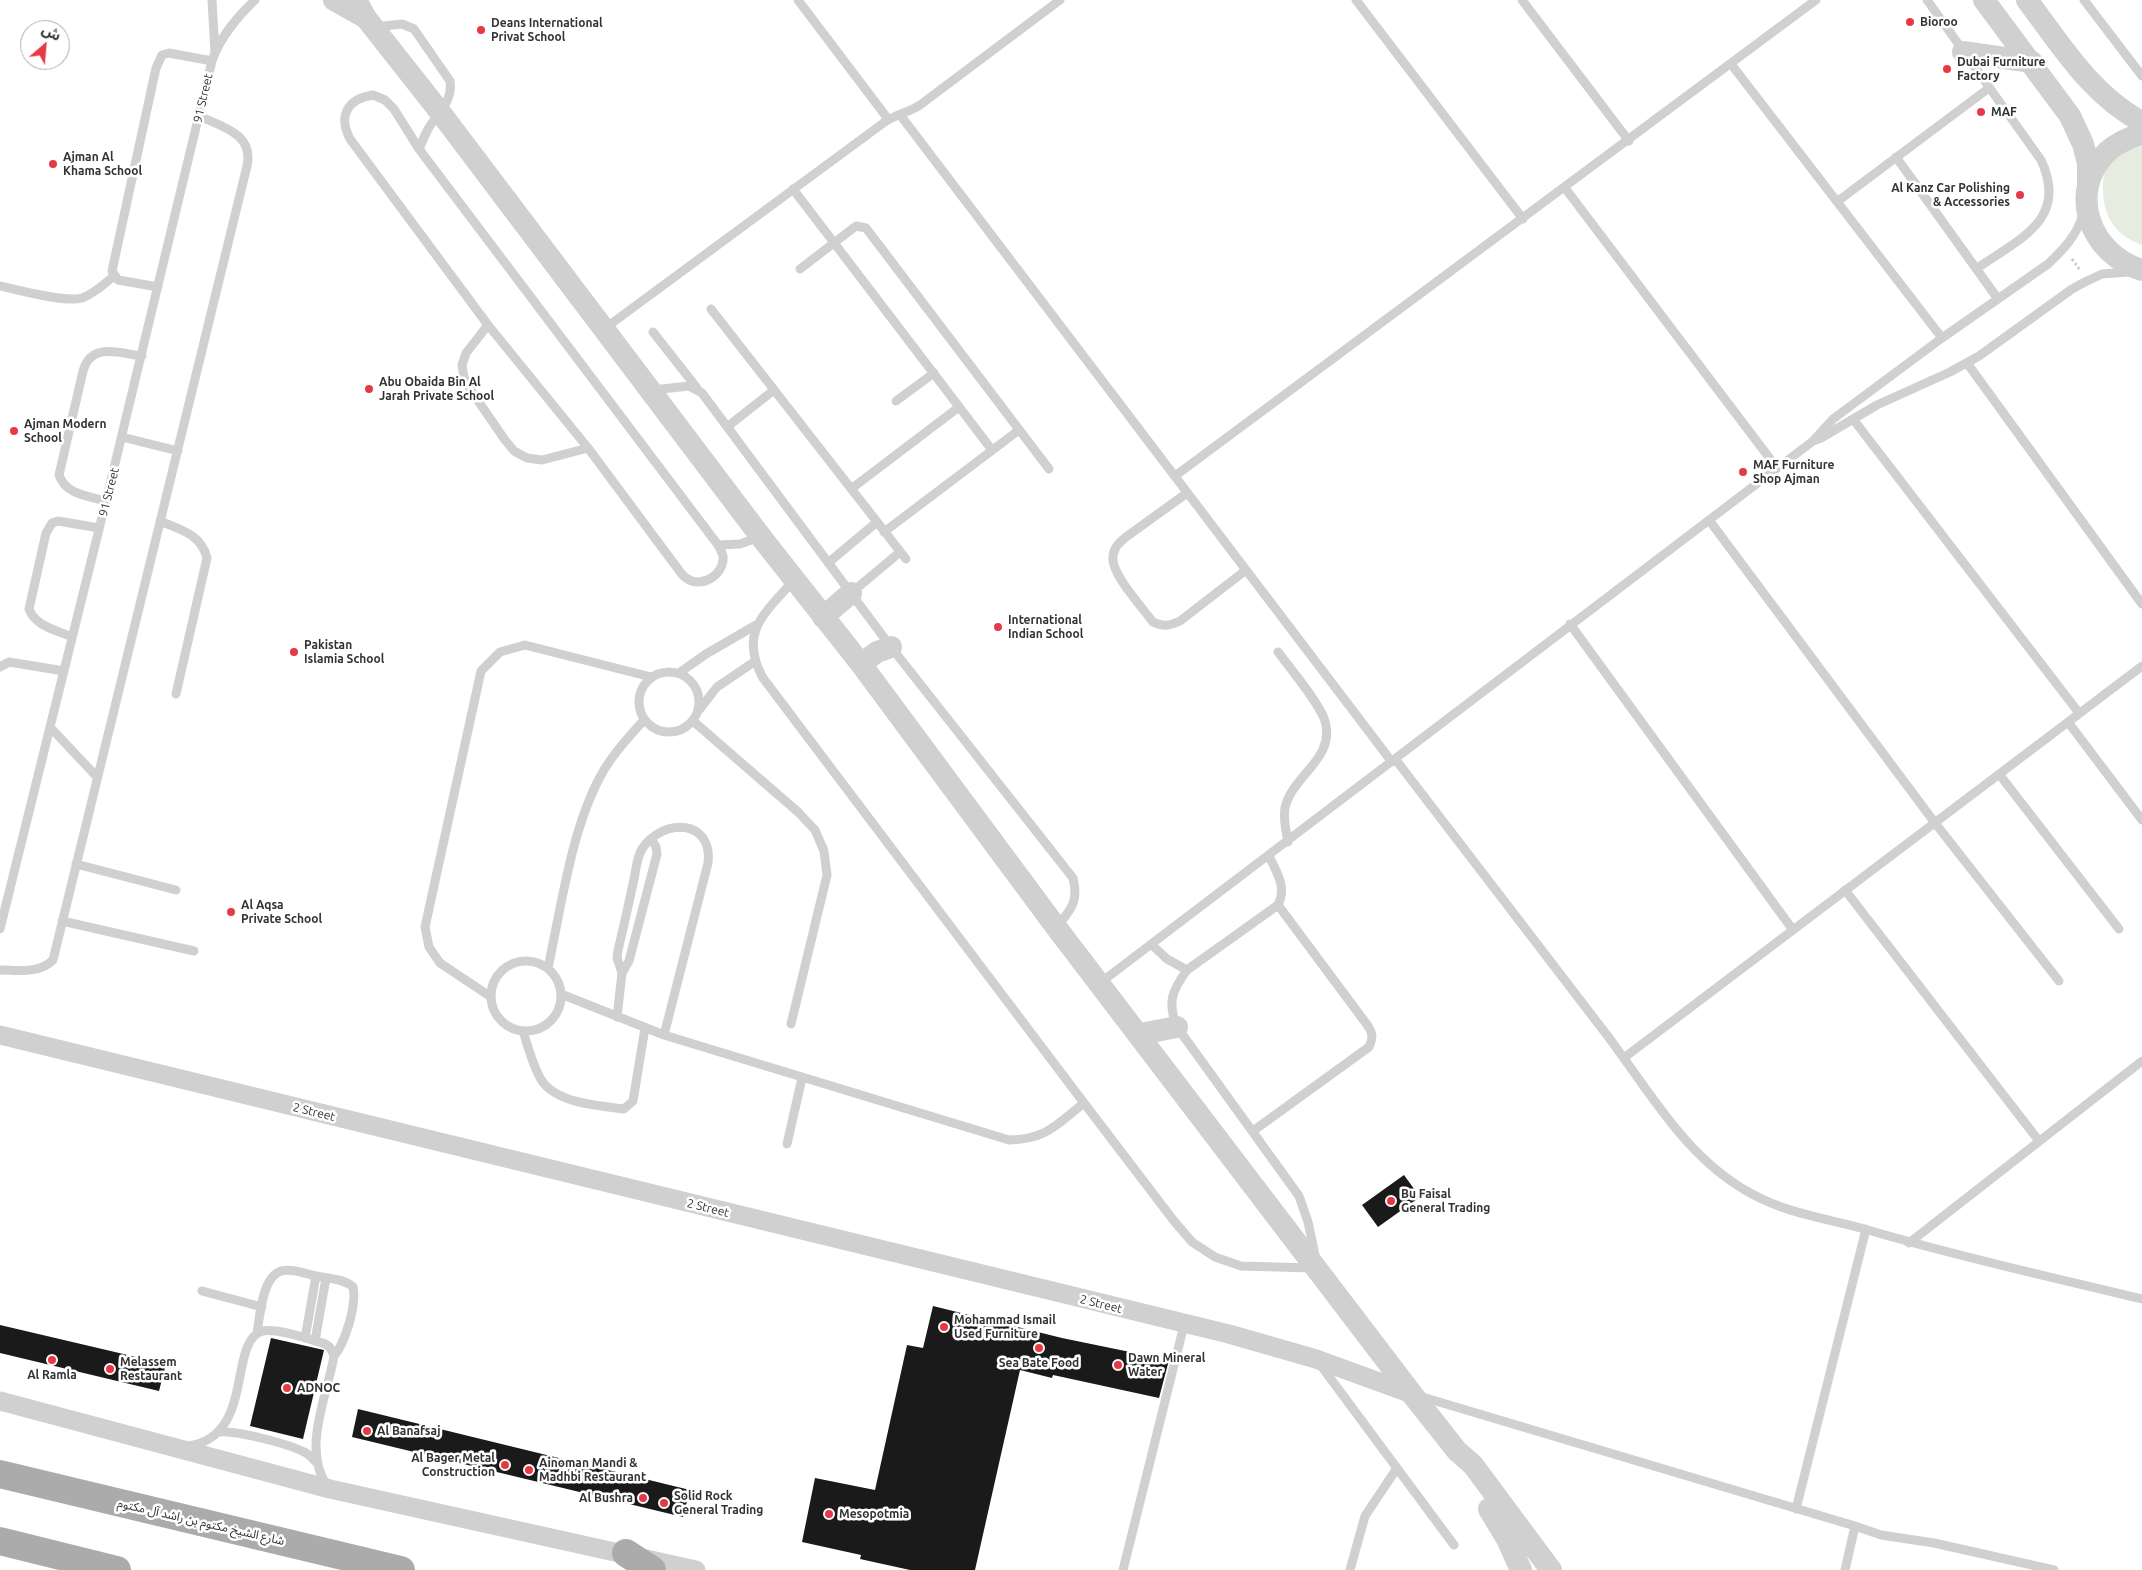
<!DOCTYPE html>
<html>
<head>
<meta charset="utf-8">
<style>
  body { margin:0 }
  #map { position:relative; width:2142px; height:1570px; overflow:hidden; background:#fff; font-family:Ubuntu,"Noto Sans Arabic",sans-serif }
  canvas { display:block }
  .north { position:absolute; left:20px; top:20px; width:50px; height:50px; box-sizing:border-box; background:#fff; border:1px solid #adadad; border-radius:50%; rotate:27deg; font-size:14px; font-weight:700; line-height:20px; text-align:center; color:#333 }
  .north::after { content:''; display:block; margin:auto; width:18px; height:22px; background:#e63946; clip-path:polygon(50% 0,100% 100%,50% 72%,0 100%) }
</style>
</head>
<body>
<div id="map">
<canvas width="2142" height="1570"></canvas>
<div class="north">ش</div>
</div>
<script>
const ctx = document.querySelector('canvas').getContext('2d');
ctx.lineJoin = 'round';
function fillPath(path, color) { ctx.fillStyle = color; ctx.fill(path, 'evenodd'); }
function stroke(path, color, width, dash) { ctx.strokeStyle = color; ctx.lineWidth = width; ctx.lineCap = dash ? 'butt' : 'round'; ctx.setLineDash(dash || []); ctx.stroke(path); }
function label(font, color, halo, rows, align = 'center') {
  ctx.font = font + ' Ubuntu,"Noto Sans Arabic",sans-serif'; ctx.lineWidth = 5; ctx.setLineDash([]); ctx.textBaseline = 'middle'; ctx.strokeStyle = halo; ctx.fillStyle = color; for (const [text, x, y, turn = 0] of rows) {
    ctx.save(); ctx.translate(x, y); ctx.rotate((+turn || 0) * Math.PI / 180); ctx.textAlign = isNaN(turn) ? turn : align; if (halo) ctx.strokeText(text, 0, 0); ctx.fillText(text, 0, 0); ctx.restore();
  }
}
const green = new Path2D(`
  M 2142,136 L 2142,245 C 2114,235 2102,214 2103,185 C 2103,177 2105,166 2111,160 C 2119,151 2132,144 2142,136 Z`);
const building = new Path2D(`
  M 1404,1175 L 1420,1197 L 1378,1227 L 1362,1205 Z
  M 933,1306 L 1062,1338 L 1169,1360 L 1159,1398 L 1053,1375 L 1052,1378 L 1020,1370 L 975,1570 L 910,1570 L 860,1559 L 861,1555 L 802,1542 L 815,1478 L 875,1490 L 907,1345 L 923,1348 Z
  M 0,1325 L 166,1364 L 159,1391 L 0,1353 Z
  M 271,1338 L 324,1350 L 303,1439 L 250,1426 Z
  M 358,1409 L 690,1490 L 683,1517 L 352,1437 Z`);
const path = new Path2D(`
  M 2072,259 L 2080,270`);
const service = new Path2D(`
  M 212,0 L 215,53
  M 798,0 L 888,119
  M 1356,0 L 1523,219
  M 1522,0 L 1629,141
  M 1927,0 L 2041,160 C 2069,220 2019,239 1976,269
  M 2084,0 L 2142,76
  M 375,27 L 402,24 L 414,29 L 450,81 C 453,99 441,109 432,123 C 426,131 423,140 419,149
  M 1731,64 L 1942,338
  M 373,95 L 385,100 L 394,109 L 419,149 L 718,545 C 720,548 722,553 723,556 C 725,575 701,589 686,578 C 683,576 680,572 678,569 L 588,448 L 488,325 L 350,139 C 338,116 347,99 373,95 Z
  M 901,116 L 1392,762
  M 1896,157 L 1998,299
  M 1565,188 L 1777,468
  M 793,189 L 992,450
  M 1838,201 L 1989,88
  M 800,269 L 856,226 L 866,228 L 1049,469
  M 0,286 C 18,290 65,303 82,298 C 94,294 104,284 114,276
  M 158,287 L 118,280 L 112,271 L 156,68 L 162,55 L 169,53 L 212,61
  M 711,309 L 906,559
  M 488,325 L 466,353 L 462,365 L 464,377 L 470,389 L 505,440 L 514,451 L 527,458 L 542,460 L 588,448
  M 604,329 L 882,124 C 893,115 908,113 920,105 L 1060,0
  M 653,332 L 697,388
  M 1967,363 L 2142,604
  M 653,390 L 689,386 L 702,393 L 891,647 L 1073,878 C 1079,902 1071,909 1057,927
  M 896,401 L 934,373
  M 1853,419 L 2079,713
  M 727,427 L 774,390
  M 122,437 L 178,451
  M 1813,441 L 1821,438 L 1877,405 L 1950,372 L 1979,356 L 2072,289 L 2085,282 L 2102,274 L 2129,272
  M 1175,476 L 1816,0
  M 851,489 L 959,407
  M 1187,493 L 1126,537 C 1120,542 1114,547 1113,556 C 1110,573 1142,607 1153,622 C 1163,627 1169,626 1180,621 L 1246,570
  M 106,501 C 88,496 66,495 59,475 L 83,371 C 91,342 119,353 142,356
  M 1709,520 L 1935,823 L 2059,981
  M 160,521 C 181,530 201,534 207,558 L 176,694
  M 884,532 L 1019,430
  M 718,545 L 740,544 L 759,537
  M 828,563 L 877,522
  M 794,580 C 765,613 738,632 763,678 L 1084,1103 L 1174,1221 L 1192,1242 L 1215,1257 L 1241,1266 L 1312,1268
  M 851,593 L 900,552
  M 1570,624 L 1793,930
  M 72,637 C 56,630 35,626 29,609 L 46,533 L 52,523 L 58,521 L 99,528
  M 1278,652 C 1290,668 1320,704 1325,721 C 1336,759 1292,775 1285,808 C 1283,820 1286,830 1288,842
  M 0,667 L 9,662 L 64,671
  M639 702a30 30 0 1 1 60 0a30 30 0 1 1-60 0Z
  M 679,673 L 706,654 L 756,625
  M 699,710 L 717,687 L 754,662
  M 693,721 L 798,812 L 815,830 L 824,851 L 827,875 L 791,1024
  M 2068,722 L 2142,820
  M 50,727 L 97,777
  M 1396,760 C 1464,848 1532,937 1600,1026 C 1647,1086 1683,1157 1752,1194 C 1791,1215 1827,1218 1868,1230 C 1959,1257 2051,1277 2142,1299
  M 1999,774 L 2119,929
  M 1269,856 C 1277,873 1287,887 1278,905 L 1187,970 C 1172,991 1167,1002 1177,1027 L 1299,1196 L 1308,1222 L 1315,1255
  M 76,864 L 176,890
  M 1845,890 L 2039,1141
  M 62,921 L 194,951
  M 0,929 L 106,501 L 212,61 C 219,39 238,16 255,0
  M 1151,944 L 1167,959 L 1187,970
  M491 996a35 35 0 1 1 70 0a35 35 0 1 1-70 0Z
  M 548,968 C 561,908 571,831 600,777 C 611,756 628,738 644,720
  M 0,970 C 18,970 39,974 53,960 L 247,166 C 254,134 223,127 199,116
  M 622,973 L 617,958 L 618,950 C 624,926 629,902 634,879 C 636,869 637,857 642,849 C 662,818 713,818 708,863 L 664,1035
  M 1100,983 L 1813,441 L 1833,419 L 1942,338 L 2048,264 C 2063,250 2078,234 2083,214
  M 561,994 L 664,1035 L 1009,1140 C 1047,1139 1056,1125 1084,1103
  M 491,997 L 440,963 L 429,947 L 425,927 L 481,671 L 500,652 L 525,645 L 651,677
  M 617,1017 L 622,973 L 629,961 L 657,854 L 656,847 L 652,840
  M 523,1031 C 528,1047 533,1067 542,1081 C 557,1103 599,1106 624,1109 L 633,1101 L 645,1028
  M 1625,1057 L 2142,666
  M 1253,1131 L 1369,1047 C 1373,1038 1373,1034 1368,1026 L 1278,905
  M 787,1144 L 802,1078
  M 1909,1243 L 2142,1061
  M 202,1291 L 262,1307
  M 257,1333 C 260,1316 262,1277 281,1271 C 292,1268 306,1274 316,1276 C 327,1278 345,1279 353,1287 C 357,1305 345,1343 334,1356
  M 305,1338 L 316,1276
  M 315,1341 L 326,1278
  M 1319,1363 L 1454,1545
  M 1419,1396 L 1855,1526
  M 219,1432 C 235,1430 289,1444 304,1452 C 309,1454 312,1458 316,1462
  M 188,1446 C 256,1437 227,1340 263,1331 C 277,1328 305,1338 319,1342 C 328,1344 331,1347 334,1356 C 327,1397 301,1450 328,1487
  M 1796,1509 L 1866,1229
  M 1123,1570 L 1184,1325
  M 1350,1570 L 1365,1516 L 1397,1468
  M 1845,1570 L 1855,1526 L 1881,1535 L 1934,1543 L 2054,1570`);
const minor = new Path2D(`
  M 0,1035 L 1229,1334 L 1316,1359 L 1412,1394
  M 0,1401 L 330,1489 L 696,1570`);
const tertiary = new Path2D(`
  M 334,0 L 366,18
  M 356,0 L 366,18 L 440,112 L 761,537 L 861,664 L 1056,927 L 1412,1394 L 1457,1451 L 1473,1465 L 1551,1570
  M 1984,0 L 2070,116 L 2083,144 L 2088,163 L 2088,185
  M 2027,0 C 2061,45 2091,95 2142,122
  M 1963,52 L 2032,62
  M 2142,133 C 2130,138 2118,142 2108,151 C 2066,191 2090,255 2142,270
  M 823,617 L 851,593
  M 861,664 L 877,652 L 891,647
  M 1140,1034 L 1177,1027
  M 1489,1509 L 1507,1539 L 1521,1570`);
const primary = new Path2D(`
  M 0,1474 L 401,1570
  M 0,1541 L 117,1570
  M 626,1553 L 652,1570`);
const markers = [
  [1910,22,5,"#e63946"],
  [481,30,5,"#e63946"],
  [1947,69,5,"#e63946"],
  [1981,112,5,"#e63946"],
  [53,164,5,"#e63946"],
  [2020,195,5,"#e63946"],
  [369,389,5,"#e63946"],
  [14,431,5,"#e63946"],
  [1743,472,5,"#e63946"],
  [998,627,5,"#e63946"],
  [294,652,5,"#e63946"],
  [231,912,5,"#e63946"],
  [1391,1201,5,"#e63946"],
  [944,1327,5,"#e63946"],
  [1039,1348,5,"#e63946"],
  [52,1360,5,"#e63946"],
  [1118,1365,5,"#e63946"],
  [110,1369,5,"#e63946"],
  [287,1388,5,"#e63946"],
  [367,1431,5,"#e63946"],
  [505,1465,5,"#e63946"],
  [529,1470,5,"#e63946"],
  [643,1498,5,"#e63946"],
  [664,1503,5,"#e63946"],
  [829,1514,5,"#e63946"]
];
const poiNames = [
  ["Bioroo",1920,22],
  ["Deans International",491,23],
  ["Privat School",491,37],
  ["Dubai Furniture",1957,62],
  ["Factory",1957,76],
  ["MAF",1991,112],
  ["Ajman Al",63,157],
  ["Khama School",63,171],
  ["Al Kanz Car Polishing",2010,188,"right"],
  ["& Accessories",2010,202,"right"],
  ["Abu Obaida Bin Al",379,382],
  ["Jarah Private School",379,396],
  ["Ajman Modern",24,424],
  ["School",24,438],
  ["MAF Furniture",1753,465],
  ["Shop Ajman",1753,479],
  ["International",1008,620],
  ["Indian School",1008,634],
  ["Pakistan",304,645],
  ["Islamia School",304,659],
  ["Al Aqsa",241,905],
  ["Private School",241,919],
  ["Bu Faisal",1401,1194],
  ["General Trading",1401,1208],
  ["Mohammad Ismail",954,1320],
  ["Used Furniture",954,1334],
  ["Dawn Mineral",1128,1358],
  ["Water",1128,1372],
  ["Melassem",120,1362],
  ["Restaurant",120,1376],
  ["Sea Bate Food",1039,1363,"center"],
  ["Al Ramla",52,1375,"center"],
  ["ADNOC",297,1388],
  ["Al Banafsaj",377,1431],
  ["Al Bager Metal",495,1458,"right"],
  ["Construction",495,1472,"right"],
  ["Ainoman Mandi &",539,1463],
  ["Madhbi Restaurant",539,1477],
  ["Solid Rock",674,1496],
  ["General Trading",674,1510],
  ["Al Bushra",633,1498,"right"],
  ["Mesopotmia",839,1514]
];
const streetNames = [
  ["91 Street",203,98,-77],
  ["91 Street",109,492,-76],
  ["2 Street",314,1112,14],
  ["2 Street",708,1208,14],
  ["2 Street",1101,1304,14],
  ["شارع الشيخ مكتوم بن راشد آل مكتوم",201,1522,13]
];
fillPath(green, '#e6ecdf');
fillPath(building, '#1a1a1a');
stroke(path, '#cdcdcd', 3, [2.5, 2.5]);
stroke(service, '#d0d0d0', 9);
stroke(minor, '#d0d0d0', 19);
stroke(tertiary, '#d0d0d0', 22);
stroke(primary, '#ababab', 28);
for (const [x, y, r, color] of markers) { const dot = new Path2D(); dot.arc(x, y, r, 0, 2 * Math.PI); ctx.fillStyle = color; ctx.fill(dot); stroke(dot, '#fff', 2); }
label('bold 12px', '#333', '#fff', poiNames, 'left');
label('12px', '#333', '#fff', streetNames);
</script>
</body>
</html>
